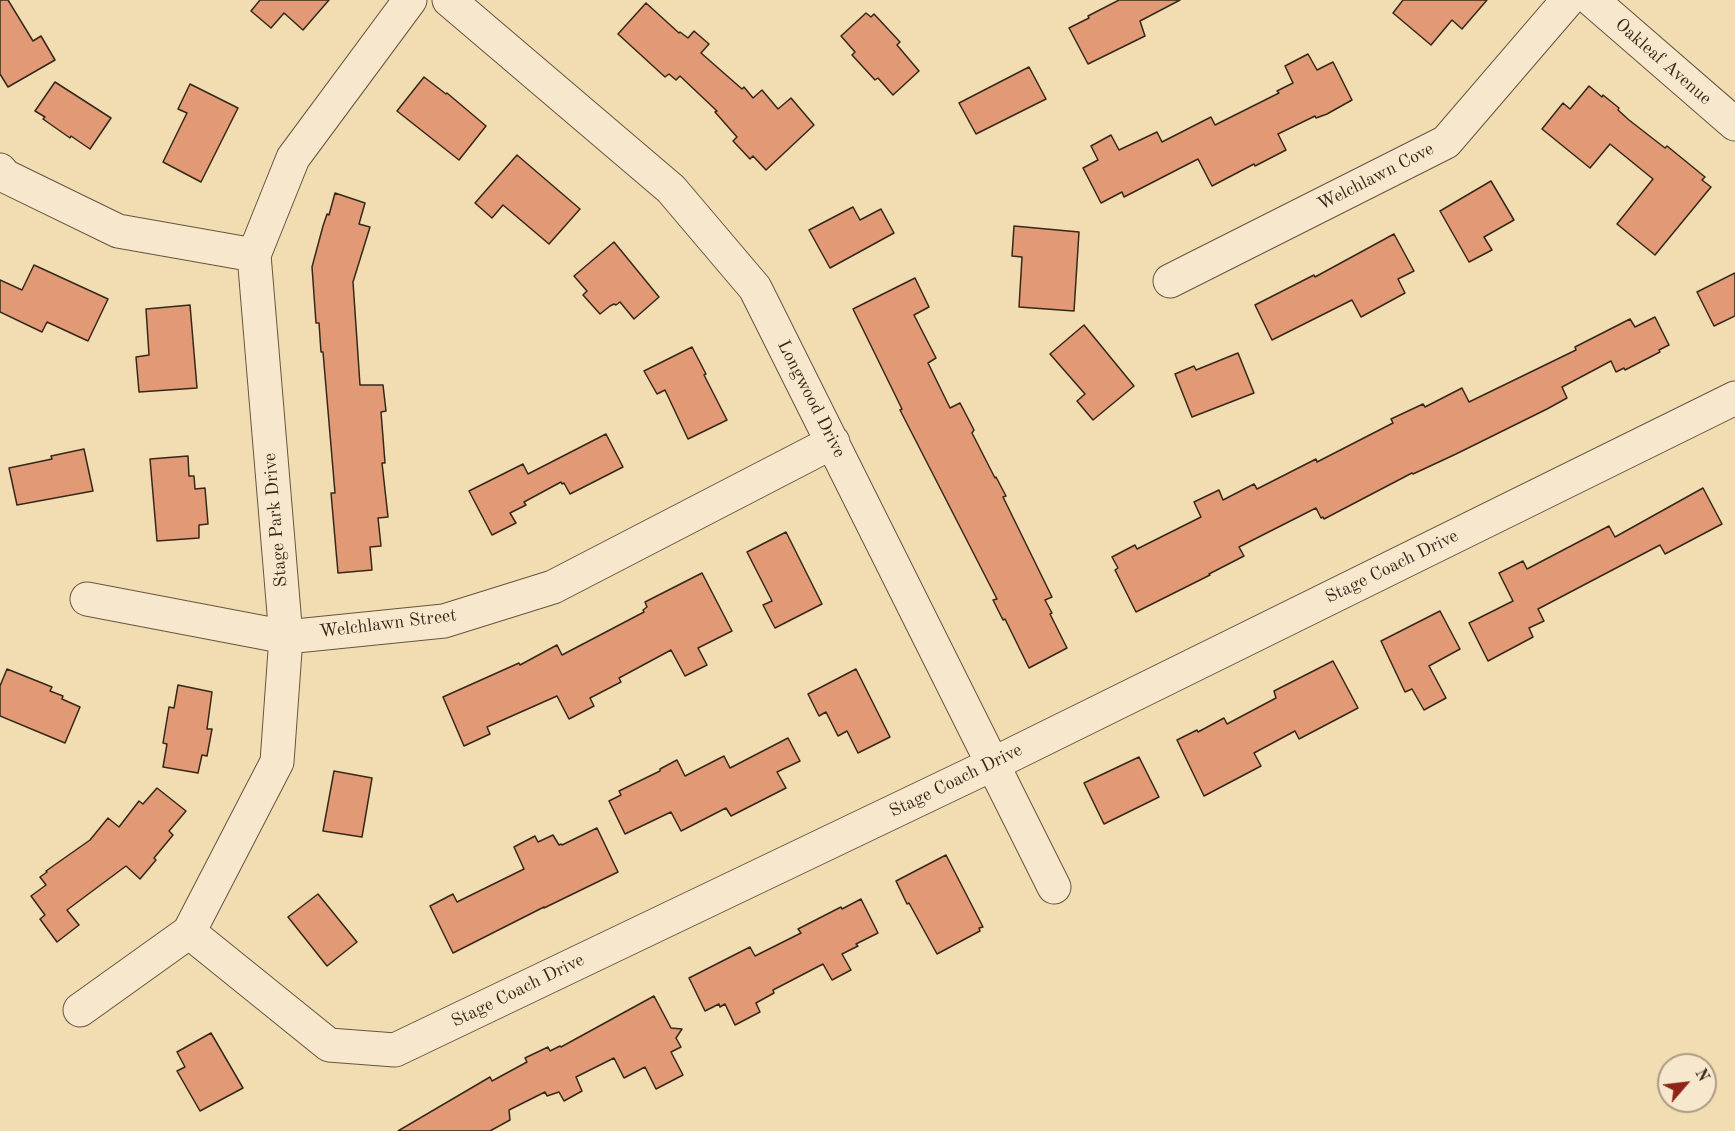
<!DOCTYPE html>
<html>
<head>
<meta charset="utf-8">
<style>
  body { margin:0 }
  #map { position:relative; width:1735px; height:1131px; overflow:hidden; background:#f2dcb2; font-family:"Old Standard TT",serif }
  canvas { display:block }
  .north { position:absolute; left:1657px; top:1053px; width:60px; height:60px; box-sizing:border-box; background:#f7e8cd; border:2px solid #aa9b85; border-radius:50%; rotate:62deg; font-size:16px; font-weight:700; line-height:24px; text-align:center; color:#362819 }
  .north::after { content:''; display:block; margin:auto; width:21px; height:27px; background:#8f2418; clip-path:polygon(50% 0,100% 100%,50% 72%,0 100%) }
</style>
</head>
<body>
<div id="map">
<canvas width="1735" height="1131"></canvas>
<div class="north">N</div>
</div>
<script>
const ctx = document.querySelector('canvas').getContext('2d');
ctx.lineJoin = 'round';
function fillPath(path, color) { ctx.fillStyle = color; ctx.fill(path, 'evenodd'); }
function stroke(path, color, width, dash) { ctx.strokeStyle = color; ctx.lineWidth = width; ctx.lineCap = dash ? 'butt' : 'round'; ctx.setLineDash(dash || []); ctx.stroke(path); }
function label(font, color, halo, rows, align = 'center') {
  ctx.font = font + ' "Old Standard TT",serif'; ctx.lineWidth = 4.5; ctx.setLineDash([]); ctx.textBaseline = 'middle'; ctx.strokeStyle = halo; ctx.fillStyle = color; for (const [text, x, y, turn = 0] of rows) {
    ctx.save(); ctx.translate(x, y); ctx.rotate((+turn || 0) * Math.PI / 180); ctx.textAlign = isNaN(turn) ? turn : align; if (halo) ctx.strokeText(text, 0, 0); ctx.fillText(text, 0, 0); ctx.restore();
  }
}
const building = new Path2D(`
  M 0,0 L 8,0 L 33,41 L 41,36 L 55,60 L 8,87 L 0,74 Z
  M 260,0 L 329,0 L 303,30 L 284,13 L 271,28 L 251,11 Z
  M 1119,0 L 1180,0 L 1140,21 L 1145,36 L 1088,64 L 1069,28 L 1089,18 L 1088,16 Z
  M 1403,0 L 1487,0 L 1462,29 L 1452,20 L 1431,45 L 1393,13 Z
  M 646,3 L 679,33 L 680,32 L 688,38 L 694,31 L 709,44 L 701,53 L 742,89 L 744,87 L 753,98 L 762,90 L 778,109 L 791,98 L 814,125 L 766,170 L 753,156 L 750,159 L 733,141 L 737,137 L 715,112 L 717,111 L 680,76 L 676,80 L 669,74 L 665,77 L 618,34 Z
  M 866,13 L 871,17 L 874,14 L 900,42 L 897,45 L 919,71 L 893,95 L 878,78 L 875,80 L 852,55 L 855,52 L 841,36 Z
  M 1308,54 L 1317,70 L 1333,62 L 1352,100 L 1327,114 L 1316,118 L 1315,116 L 1278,134 L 1286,150 L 1255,166 L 1254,164 L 1212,186 L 1198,159 L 1124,197 L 1122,192 L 1101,203 L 1083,168 L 1098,160 L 1091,146 L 1111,135 L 1119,150 L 1157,132 L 1162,142 L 1211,117 L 1215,125 L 1279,93 L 1277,91 L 1293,83 L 1285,66 Z
  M 1029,67 L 1046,99 L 976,134 L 959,103 Z
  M 424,77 L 446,94 L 447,93 L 486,126 L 459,160 L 397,111 Z
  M 55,82 L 111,118 L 90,149 L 71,136 L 70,138 L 43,119 L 45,117 L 35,111 Z
  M 190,84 L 238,108 L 201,182 L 163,162 L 187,113 L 178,109 Z
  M 1589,86 L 1602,97 L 1603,95 L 1619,108 L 1618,110 L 1629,120 L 1665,148 L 1667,146 L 1705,177 L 1702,180 L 1711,187 L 1655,255 L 1617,224 L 1653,179 L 1610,144 L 1590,168 L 1542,129 L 1563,103 L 1570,109 Z
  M 517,155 L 580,209 L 549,244 L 503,205 L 492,218 L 475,203 Z
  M 1491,181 L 1514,220 L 1484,237 L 1492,250 L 1469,262 L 1440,211 Z
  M 335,193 L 365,203 L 359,224 L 370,227 L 353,282 L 360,385 L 383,385 L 386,411 L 381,412 L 385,463 L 382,463 L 388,517 L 378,518 L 381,546 L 370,547 L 372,570 L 338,573 L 331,493 L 335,493 L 323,352 L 321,352 L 319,323 L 316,323 L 312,267 L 323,226 L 327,214 L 329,215 Z
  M 853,207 L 860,220 L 881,209 L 894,233 L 830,268 L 809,230 Z
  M 1014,226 L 1079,232 L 1074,311 L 1019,307 L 1022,257 L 1012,256 Z
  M 1394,234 L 1414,271 L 1398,279 L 1405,293 L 1361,317 L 1352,300 L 1272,340 L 1255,305 L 1314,275 L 1315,277 Z
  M 614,242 L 659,297 L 634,319 L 620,302 L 616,305 L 614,304 L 610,306 L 600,314 L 583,295 L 587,291 L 574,276 Z
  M 34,265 L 108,299 L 88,341 L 47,322 L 42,332 L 0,312 L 0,280 L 22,290 Z
  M 1735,273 L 1735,316 L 1714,326 L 1697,292 Z
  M 915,278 L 929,307 L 914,315 L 936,358 L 928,363 L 950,408 L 960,403 L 974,430 L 972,433 L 995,478 L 996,477 L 1006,496 L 1003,497 L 1052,597 L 1045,600 L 1052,613 L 1050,614 L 1067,648 L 1029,668 L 1005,619 L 1003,620 L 993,600 L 997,599 L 900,410 L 902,409 L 853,309 Z
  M 190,305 L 197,388 L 139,392 L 136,357 L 149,355 L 146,309 Z
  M 1655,317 L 1669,345 L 1659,350 L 1660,352 L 1625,370 L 1624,368 L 1616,372 L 1611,361 L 1562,387 L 1567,398 L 1547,409 L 1456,454 L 1413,474 L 1412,473 L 1324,519 L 1323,517 L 1321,518 L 1316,508 L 1239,547 L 1244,556 L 1209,574 L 1210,575 L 1136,612 L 1115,570 L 1118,568 L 1112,557 L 1135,545 L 1137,549 L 1201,517 L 1194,502 L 1219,490 L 1223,500 L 1254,484 L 1257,489 L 1316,459 L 1317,462 L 1393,423 L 1391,419 L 1423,404 L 1425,407 L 1462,388 L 1469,402 L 1576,350 L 1575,347 L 1630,319 L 1635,327 Z
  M 1084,325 L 1134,386 L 1093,420 L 1077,401 L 1085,394 L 1050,354 Z
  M 692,347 L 706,374 L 704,375 L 727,420 L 688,439 L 665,390 L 657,394 L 644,371 Z
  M 1238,353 L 1254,393 L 1192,417 L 1175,374 L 1194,366 L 1196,370 Z
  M 606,434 L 623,467 L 570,494 L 564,483 L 562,484 L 561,482 L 524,502 L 526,505 L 510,513 L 516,523 L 492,535 L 469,491 L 523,464 L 528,474 Z
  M 84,449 L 93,491 L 17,505 L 9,468 L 52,459 L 51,456 Z
  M 188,456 L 189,476 L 194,476 L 195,489 L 205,488 L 208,524 L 199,525 L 199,538 L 157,541 L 150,459 Z
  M 1703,488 L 1722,524 L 1665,554 L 1660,545 L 1538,609 L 1544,621 L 1529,628 L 1533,637 L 1488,661 L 1469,623 L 1513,601 L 1499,573 L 1523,561 L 1527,569 L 1609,526 L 1615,537 Z
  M 786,532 L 822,604 L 775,628 L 763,605 L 772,601 L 747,552 Z
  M 702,573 L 732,631 L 698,648 L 707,665 L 685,676 L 671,650 L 619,678 L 621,682 L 590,698 L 594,706 L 569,719 L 557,696 L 487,727 L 490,734 L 464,746 L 443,697 L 519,663 L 520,665 L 557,645 L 562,655 L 644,612 L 643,610 L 647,607 L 645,602 Z
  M 1440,611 L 1460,649 L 1429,666 L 1446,698 L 1424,710 L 1412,689 L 1405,692 L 1381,641 Z
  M 1333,661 L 1358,708 L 1299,739 L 1295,731 L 1254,753 L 1261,766 L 1204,796 L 1177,740 L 1197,730 L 1198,732 L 1224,718 L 1227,724 L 1276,698 L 1274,691 Z
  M 7,669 L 52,687 L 50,691 L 63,696 L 62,699 L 80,707 L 65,743 L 0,716 L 0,686 Z
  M 856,669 L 890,737 L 858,753 L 847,731 L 838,736 L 826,712 L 819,716 L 808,694 Z
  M 178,685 L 212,692 L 207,729 L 212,729 L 207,756 L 202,755 L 198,773 L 163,767 L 167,744 L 163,743 L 169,707 L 174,708 Z
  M 788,738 L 800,761 L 777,772 L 786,788 L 731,816 L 726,808 L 681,831 L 671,812 L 625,834 L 609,801 L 621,795 L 619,791 L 660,771 L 660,769 L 677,760 L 685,776 L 724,756 L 730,768 Z
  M 1139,757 L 1159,797 L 1104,824 L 1084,783 Z
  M 334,771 L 372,778 L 362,837 L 323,831 Z
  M 157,788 L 186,811 L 169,831 L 173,835 L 154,858 L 156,860 L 140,879 L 126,866 L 67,910 L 79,925 L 57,942 L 40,919 L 45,915 L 31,896 L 46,885 L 40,877 L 47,872 L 46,871 L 90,840 L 108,818 L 119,827 L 139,801 L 143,804 Z
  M 597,828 L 618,872 L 544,908 L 544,907 L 453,953 L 430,906 L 453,894 L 457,902 L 524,869 L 514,847 L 535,836 L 538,842 L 553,835 L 559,845 L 561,844 L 562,845 Z
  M 946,855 L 983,927 L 979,928 L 980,931 L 937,954 L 909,903 L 907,904 L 896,881 Z
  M 318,894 L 357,942 L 327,966 L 288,917 Z
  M 861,899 L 878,933 L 856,944 L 858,946 L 842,954 L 851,970 L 832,980 L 823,964 L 773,990 L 774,993 L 756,1003 L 760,1012 L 735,1025 L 725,1004 L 720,1007 L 719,1004 L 705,1011 L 689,978 L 750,947 L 755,956 L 801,933 L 798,929 L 841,907 L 842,909 Z
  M 654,996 L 671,1028 L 682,1029 L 676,1038 L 681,1047 L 671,1052 L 683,1075 L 656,1089 L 645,1067 L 624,1078 L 614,1058 L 576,1077 L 582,1091 L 564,1101 L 559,1092 L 547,1096 L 545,1092 L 509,1110 L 510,1120 L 490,1131 L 398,1131 L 490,1077 L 492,1081 L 527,1062 L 525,1058 L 548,1047 L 550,1051 L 560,1046 L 561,1047 Z
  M 211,1033 L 243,1088 L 200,1111 L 177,1071 L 185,1067 L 177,1052 Z`);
const minor = new Path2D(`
  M 449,0 L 671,189 L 755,288 L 1054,887
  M 1592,0 L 1735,124
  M 0,170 L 5,176 L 118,231 L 254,255
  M 1170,281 L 1446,142 L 1568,0
  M 87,599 L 286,637 L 444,621 L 553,587 L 833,442
  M 189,932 L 329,1045 L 395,1050 L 993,764 L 1735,398
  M 80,1010 L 189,932 L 277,762 L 286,637 L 254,255 L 293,158 L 410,0`);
const streetNames = [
  ["Oakleaf Avenue",1663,62,41],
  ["Welchlawn Cove",1376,177,-27],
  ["Longwood Drive",811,399,63],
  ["Stage Park Drive",276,520,-95],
  ["Stage Coach Drive",1392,567,-26],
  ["Welchlawn Street",388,624,-7],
  ["Stage Coach Drive",956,781,-26],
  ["Stage Coach Drive",518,991,-26]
];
fillPath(building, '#e19a75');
stroke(building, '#362819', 1.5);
stroke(minor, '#65553f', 35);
stroke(minor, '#f7e8cd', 33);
label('18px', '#362819', '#f7e8cd', streetNames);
</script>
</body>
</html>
